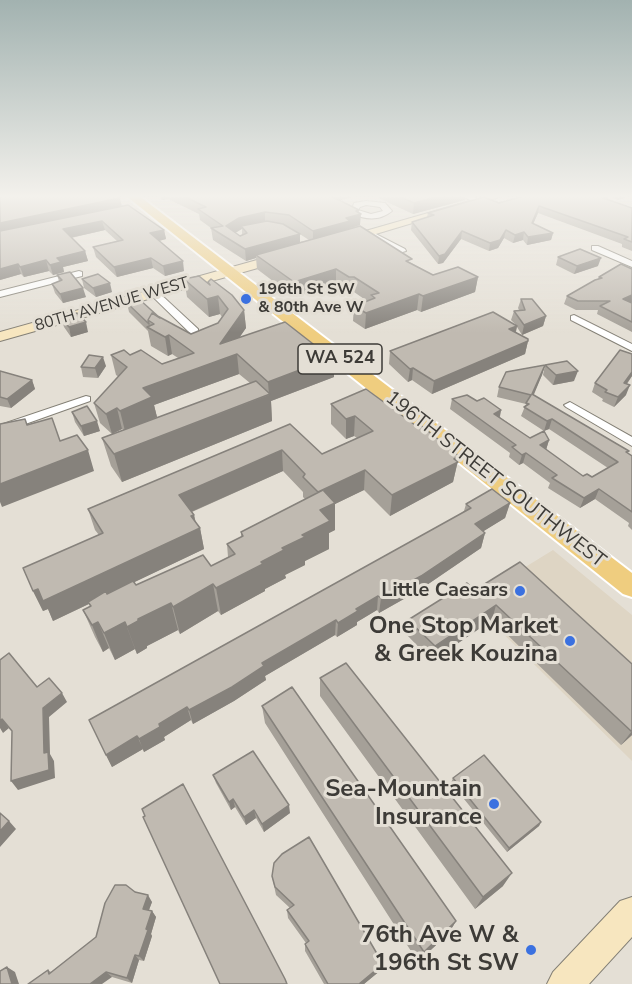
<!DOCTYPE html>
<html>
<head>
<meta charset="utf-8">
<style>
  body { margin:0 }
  canvas { display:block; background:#e4dfd5 }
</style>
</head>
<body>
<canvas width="632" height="984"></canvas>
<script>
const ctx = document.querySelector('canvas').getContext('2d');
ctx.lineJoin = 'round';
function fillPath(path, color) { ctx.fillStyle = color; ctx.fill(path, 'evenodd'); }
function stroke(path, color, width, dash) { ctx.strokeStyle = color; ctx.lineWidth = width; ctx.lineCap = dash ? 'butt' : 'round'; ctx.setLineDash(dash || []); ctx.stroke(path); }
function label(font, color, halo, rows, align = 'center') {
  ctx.font = font + ' "Nunito Sans",sans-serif'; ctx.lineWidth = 6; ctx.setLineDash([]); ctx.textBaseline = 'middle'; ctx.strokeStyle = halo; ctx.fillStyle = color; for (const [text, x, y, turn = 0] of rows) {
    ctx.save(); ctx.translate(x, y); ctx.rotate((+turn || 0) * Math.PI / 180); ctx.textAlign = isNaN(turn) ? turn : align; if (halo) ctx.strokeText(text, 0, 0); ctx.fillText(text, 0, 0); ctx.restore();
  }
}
const built = new Path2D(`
  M 553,550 L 632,615 L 632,761 L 470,601 Z`);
const street = new Path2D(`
  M 460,195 L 469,195 L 483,201 L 476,203 Z
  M 366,201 L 385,203 L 392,211 C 380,221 365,220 351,213 L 354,203 ZM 366,205 L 380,207 L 383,211 L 371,214 L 358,210 L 360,207 Z
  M 370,231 L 405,249 L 406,251 L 399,253 L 367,235 L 367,231 Z
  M 592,246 L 598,246 L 632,261 L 632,267 L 592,250 Z
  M 79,271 L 82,272 L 82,276 L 0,297 L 0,291 Z
  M 151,291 L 157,291 L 198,329 L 198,333 L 190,333 L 151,295 Z
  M 574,315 L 632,344 L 632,351 L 571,320 L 571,316 Z
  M 86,396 L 90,397 L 90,401 L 0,433 L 0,425 Z
  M 570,402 L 632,437 L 632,446 L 566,407 L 564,405 Z`);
const secondary = new Path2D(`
  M 491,195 L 506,195 L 349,242 L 345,243 L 339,240 L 341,238 Z
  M 282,253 L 286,254 L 286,260 L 0,341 L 0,332 Z
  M 632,897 L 632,937 L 589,984 L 547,984 L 553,972 L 620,901 Z`);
const primary = new Path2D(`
  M 125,195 L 138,195 L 632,573 L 632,597 L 623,594 Z`);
const wall = new Path2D(`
  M 0,195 L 122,206 L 164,230 L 166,239 L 159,241 L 184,271 L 165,276 L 153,268 L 117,277 L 96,257 L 93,247 L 117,241 L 105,230 L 71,238 L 85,251 L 88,261 L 63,267 L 64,272 L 53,275 L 49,271 L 24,277 L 21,274 L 0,280 Z
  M 160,195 L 361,195 L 339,200 L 358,212 L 360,225 L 350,229 L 433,275 L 478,277 L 475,292 L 421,312 L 417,310 L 365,329 L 353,321 L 354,306 L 367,301 L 354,292 L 348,292 L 336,284 L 294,297 L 257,269 L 256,258 L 246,261 L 213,240 L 211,228 L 200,220 L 199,214 L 168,199 L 162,200 ZM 286,226 L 289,227 L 309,240 L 300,242 L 300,234 ZM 240,229 L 242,229 L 242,235 L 240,236 L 235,232 Z
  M 372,195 L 465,195 L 465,200 L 413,214 Z
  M 520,195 L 605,195 L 608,199 L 632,208 L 632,251 L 622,247 L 622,244 L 538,213 L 533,224 L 553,233 L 551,240 L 527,245 L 523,240 L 513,243 L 504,238 L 498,248 L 489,251 L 461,239 L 443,263 L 438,264 L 411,230 L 412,222 L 427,217 L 428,213 L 499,203 L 523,196 Z
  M 606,195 L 632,195 L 618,200 Z
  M 558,257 L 598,266 L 574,274 L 556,265 Z
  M 57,275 L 86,297 L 63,303 L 55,293 L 52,284 L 59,281 Z
  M 599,277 L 632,303 L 632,332 L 597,314 L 598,310 L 576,310 L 564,304 L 567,296 L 598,279 Z
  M 82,279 L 112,292 L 96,297 L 84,288 Z
  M 184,279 L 208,283 L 244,310 L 246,328 L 239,337 L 334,377 L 271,401 L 272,421 L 122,482 L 111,466 L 102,438 L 124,430 L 122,429 L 112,434 L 100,423 L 94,403 L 119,377 L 116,375 L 111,355 L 130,355 L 162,364 L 178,358 L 172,354 L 168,356 L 151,346 L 148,331 L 129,312 L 127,303 L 159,318 L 191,334 L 218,323 L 222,317 L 220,314 L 209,317 L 187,297 ZM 239,374 L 250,383 L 146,422 L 157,417 L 154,405 Z
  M 521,299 L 546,316 L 543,326 L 522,335 L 517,327 L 516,332 L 528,341 L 525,354 L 432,394 L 412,380 L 408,382 L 389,364 L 390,351 L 515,324 L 511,320 L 514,311 L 519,310 L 518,308 Z
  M 61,318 L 88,332 L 71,337 L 64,327 Z
  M 545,365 L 542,375 L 533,395 L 629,451 L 628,453 L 632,456 L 632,530 L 628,526 L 629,523 L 595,499 L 580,508 L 548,488 L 550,483 L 523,463 L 519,465 L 509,457 L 510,453 L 450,409 L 452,399 L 477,401 L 501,410 L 500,417 L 530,438 L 544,431 L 521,416 L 526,404 L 497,397 L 499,387 ZM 549,429 L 608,468 L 592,477 L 583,476 L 546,450 L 549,440 L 544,431 Z
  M 545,365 L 574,381 L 553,385 L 543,375 Z
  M 106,366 L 98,378 L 83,377 L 81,367 Z
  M 0,371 L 32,380 L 35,389 L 11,408 L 0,406 Z
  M 632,376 L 627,384 L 626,395 L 614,407 L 602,401 L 603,399 L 592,392 L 595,383 Z
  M 331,404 L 459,456 L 453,482 L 390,516 L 364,490 L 335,504 L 335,530 L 329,533 L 329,549 L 305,561 L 305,565 L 285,575 L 286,578 L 265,589 L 265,591 L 221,615 L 218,611 L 180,634 L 178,630 L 147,646 L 147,648 L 137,654 L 135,649 L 115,660 L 109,648 L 103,652 L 95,637 L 83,610 L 90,606 L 89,604 L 53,621 L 48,609 L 43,611 L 33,591 L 99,535 L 95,530 L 88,509 L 290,424 L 322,454 L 357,438 L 354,436 L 346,439 L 331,424 ZM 283,471 L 303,492 L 303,497 L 305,499 L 241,532 L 241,537 L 227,544 L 228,557 L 211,566 L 136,585 L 134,582 L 204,549 L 200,528 L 196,523 L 194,515 L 192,512 Z
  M 72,412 L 100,431 L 84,436 L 75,422 Z
  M 510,503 L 505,518 L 483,531 L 485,533 L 481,548 L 418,591 L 379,613 L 377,610 L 357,622 L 357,625 L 337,637 L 335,635 L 265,676 L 266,680 L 234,701 L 193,724 L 191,720 L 164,737 L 165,740 L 144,752 L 143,749 L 112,767 L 106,755 L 464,511 L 466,504 Z
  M 475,590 L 632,664 L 632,735 L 621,745 L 492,620 L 432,661 L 406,634 L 408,620 Z
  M 320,678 L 503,886 L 475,909 L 320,696 Z
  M 262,706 L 456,921 L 449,933 L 418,962 L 265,723 Z
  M 213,775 L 290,813 L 264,832 L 256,818 L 246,825 L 235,807 L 231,810 L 216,783 Z
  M 453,778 L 541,822 L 539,826 L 507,852 L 451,783 Z
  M 272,876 L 383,964 L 381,970 L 364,984 L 324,984 L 305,951 L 305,944 L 306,943 L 288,918 L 287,910 L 290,908 L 276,895 Z
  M 135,892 L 152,902 L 149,910 L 152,911 L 156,917 L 151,934 L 152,936 L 144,961 L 139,960 L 132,983 L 112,977 L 28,984 L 48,970 L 51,972 L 96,937 Z`);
const shadedWall = new Path2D(`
  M 161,195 L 167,195 L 168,199 L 162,200 Z
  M 325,195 L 361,195 L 325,204 Z
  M 445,195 L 465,195 L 465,200 L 413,214 L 414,203 Z
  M 620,195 L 632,195 L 618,200 Z
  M 120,198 L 122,207 L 0,234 L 0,223 Z
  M 539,206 L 538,213 L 530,231 L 532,223 Z
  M 359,210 L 358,214 L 361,214 L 360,225 L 350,228 L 349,232 L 313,242 L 313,231 L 346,218 L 356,211 Z
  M 265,212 L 265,223 L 241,226 L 242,229 L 227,238 L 226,226 L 239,218 Z
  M 102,221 L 105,230 L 65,239 L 63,229 Z
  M 164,230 L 166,239 L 151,243 L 150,233 Z
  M 506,230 L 504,238 L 498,248 L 489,251 L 490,243 Z
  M 462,231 L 461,239 L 443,263 L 438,264 L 439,256 Z
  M 524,232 L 523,240 L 513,243 L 515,235 Z
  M 553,233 L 551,240 L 527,245 L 528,237 Z
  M 300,234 L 300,246 L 256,255 L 256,258 L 246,261 L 245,249 Z
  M 85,251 L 88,261 L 63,267 L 64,272 L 53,275 L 50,265 L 57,258 Z
  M 151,258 L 153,268 L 117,277 L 114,267 Z
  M 601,258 L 598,266 L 574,274 L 577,266 Z
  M 46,260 L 49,271 L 24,277 L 20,267 Z
  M 183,261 L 184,271 L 165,276 L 163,266 Z
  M 18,264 L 21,274 L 0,280 L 0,269 Z
  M 336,269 L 336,284 L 294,297 L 294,282 Z
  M 478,277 L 475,292 L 421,312 L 423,296 Z
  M 110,283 L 112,292 L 96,297 L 93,288 Z
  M 83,288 L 86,297 L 63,303 L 60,294 Z
  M 419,294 L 417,310 L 365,329 L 366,313 Z
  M 632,295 L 632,302 L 619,307 L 623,299 Z
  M 218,296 L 220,314 L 209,317 L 207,299 Z
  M 244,310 L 246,328 L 225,359 L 237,354 L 239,374 L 154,405 L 157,417 L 125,431 L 120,411 L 143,388 L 220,344 Z
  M 546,316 L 543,326 L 522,335 L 524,325 Z
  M 86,322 L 88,332 L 71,337 L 69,327 Z
  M 517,326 L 514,338 L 509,329 Z
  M 169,335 L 172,354 L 168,356 L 165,337 Z
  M 528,341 L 525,354 L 432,394 L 434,381 Z
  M 103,357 L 106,366 L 98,378 L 95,368 Z
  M 334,357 L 334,377 L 271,401 L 272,421 L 122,482 L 114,454 L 269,395 L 268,382 Z
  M 545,365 L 542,375 L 530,404 L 532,394 Z
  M 413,368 L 412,380 L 408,382 L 410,369 Z
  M 578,371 L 574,381 L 553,385 L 556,375 Z
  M 632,372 L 632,376 L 620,393 L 624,383 Z
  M 32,380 L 35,389 L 11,408 L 7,399 Z
  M 630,385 L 626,395 L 614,407 L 618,397 Z
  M 117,408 L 122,429 L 112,434 L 106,414 Z
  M 501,410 L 499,420 L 494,414 Z
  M 355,416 L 354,436 L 346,439 L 346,419 Z
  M 552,419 L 549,429 L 544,431 L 547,421 Z
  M 97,421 L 100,431 L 84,436 L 81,426 Z
  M 549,440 L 546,450 L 540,445 Z
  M 88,450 L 94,471 L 2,507 L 0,502 L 0,484 Z
  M 282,450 L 283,471 L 184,515 L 179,495 Z
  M 526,453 L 523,463 L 519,465 L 522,455 Z
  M 459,456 L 453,482 L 390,516 L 392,495 Z
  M 365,470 L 364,490 L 335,504 L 335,530 L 329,533 L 329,549 L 305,561 L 305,565 L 285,575 L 286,578 L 265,589 L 265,591 L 221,615 L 216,588 L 261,562 L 302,535 L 318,492 Z
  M 599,489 L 595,499 L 580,508 L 584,498 Z
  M 510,503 L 505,518 L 471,539 L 475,524 Z
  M 194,515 L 197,530 L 200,528 L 204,549 L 53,621 L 48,609 L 43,611 L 33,591 Z
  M 485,533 L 481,548 L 418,591 L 379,613 L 381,598 Z
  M 213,584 L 218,611 L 180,634 L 173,607 Z
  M 378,596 L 377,610 L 357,622 L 357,625 L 337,637 L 338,623 L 356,609 Z
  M 171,603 L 178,630 L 147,646 L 147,648 L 137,654 L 127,627 L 138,619 Z
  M 496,605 L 492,620 L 432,661 L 435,646 Z
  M 336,620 L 335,635 L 265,676 L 266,680 L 234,701 L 193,724 L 189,710 L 262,663 Z
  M 98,622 L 109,648 L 103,652 L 92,625 Z
  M 125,622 L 135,649 L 115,660 L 104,633 Z
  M 62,693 L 67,702 L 49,717 L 50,754 L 54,761 L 55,778 L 18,790 L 11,781 L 44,753 L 43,708 Z
  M 187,707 L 191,720 L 164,737 L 165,740 L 144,752 L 139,739 L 159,724 Z
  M 2,719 L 9,728 L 3,733 L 0,728 L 0,721 Z
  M 632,731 L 632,735 L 621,745 Z
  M 137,736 L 143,749 L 112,767 L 106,755 Z
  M 233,799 L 235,807 L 231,810 L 229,802 Z
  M 289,805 L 290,813 L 264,832 L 262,824 Z
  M 254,810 L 256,818 L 246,825 L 244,817 Z
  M 9,821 L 16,829 L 0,847 L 0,831 Z
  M 541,822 L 539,826 L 507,852 L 509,848 Z
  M 512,873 L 503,886 L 475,909 L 483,897 Z
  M 148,895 L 152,902 L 147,915 L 143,909 Z
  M 152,911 L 156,917 L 151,934 L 152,936 L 144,961 L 139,956 L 146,929 Z
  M 456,921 L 449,933 L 418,962 L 424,952 Z
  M 135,955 L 139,960 L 132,983 L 127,978 Z
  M 383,964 L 381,970 L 364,984 L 359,984 Z
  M 7,967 L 15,972 L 19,984 L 12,984 Z
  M 106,972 L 112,977 L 102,984 L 90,984 Z`);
const building = new Path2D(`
  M 0,195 L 117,195 L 120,198 L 0,223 Z
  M 181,195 L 329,195 L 359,210 L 356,211 L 361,214 L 346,218 L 350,221 L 313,231 L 289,215 L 265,212 L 239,218 L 226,226 L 240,236 L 247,233 L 241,226 L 267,221 L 283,224 L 300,234 L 245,249 L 211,228 L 223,226 L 198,209 L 206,207 Z
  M 396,195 L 445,195 L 414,203 Z
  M 527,195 L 605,195 L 609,196 L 603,198 L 632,208 L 632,242 L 624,239 L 628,237 L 539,206 L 532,223 L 553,233 L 528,237 L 524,232 L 515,235 L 506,230 L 500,240 L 490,243 L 462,231 L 445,254 L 439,256 L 412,222 L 434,215 L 428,213 L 484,197 L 499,203 Z
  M 128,205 L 164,230 L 150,233 L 183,261 L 163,266 L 151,258 L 114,267 L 93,247 L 123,240 L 102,221 L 63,229 L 85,251 L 57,258 L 61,262 L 50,265 L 46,260 L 20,267 L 18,264 L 0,269 L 0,231 Z
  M 360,226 L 412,259 L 406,261 L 433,275 L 458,267 L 478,277 L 423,296 L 419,294 L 366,313 L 354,306 L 375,298 L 371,295 L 379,293 L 354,277 L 349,277 L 336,269 L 294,282 L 256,255 Z
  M 580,249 L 601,258 L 577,266 L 558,257 Z
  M 621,264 L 632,269 L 632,295 L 623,299 L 632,303 L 632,322 L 600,306 L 610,301 L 578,301 L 567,296 L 595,280 L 602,278 L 599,277 Z
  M 70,272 L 83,288 L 60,294 L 52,284 L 62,280 L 57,275 Z
  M 98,274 L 110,283 L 93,288 L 82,279 Z
  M 199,276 L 210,285 L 208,282 L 211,279 L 232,295 L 244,310 L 220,344 L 285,322 L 317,347 L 320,346 L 334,357 L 268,382 L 237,354 L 143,388 L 152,397 L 120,411 L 117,408 L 106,414 L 94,403 L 127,367 L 111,355 L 124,350 L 130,355 L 141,350 L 162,364 L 194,353 L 169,335 L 165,337 L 147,327 L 154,324 L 148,320 L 152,313 L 191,334 L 218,323 L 228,309 L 218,296 L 207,299 L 184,279 Z
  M 139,299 L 160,318 L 152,313 L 148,320 L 149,324 L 127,303 Z
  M 521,299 L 532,299 L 546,316 L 524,325 L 514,311 L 525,310 Z
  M 493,312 L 517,326 L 509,329 L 528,339 L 528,341 L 434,381 L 413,368 L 410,369 L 390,351 Z
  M 77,313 L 86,322 L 69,327 L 61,318 Z
  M 620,350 L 632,354 L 632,372 L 624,383 L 630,385 L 618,397 L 605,392 L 607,390 L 595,383 Z
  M 89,355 L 103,357 L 95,368 L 81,367 Z
  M 567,361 L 578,371 L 556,375 L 545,365 Z
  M 545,365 L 532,394 L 617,444 L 629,451 L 626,452 L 632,456 L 632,512 L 599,489 L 584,498 L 552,478 L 557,475 L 526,453 L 522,455 L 512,447 L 516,445 L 452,399 L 467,395 L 477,401 L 484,398 L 501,410 L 494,414 L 530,438 L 544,431 L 549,440 L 540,445 L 583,476 L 587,474 L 592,477 L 618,462 L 552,419 L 547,421 L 524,407 L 529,404 L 526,403 L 531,395 L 499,387 L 506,372 Z
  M 0,371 L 32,380 L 7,399 L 0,397 Z
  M 256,381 L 270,394 L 114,454 L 102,438 Z
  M 366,389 L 415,425 L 418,423 L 459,456 L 454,459 L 458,462 L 392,495 L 365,470 L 318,492 L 303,477 L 305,474 L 282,450 L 179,495 L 194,515 L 191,516 L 200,528 L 43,601 L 38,589 L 33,591 L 23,568 L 103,533 L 88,509 L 290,424 L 322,454 L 373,431 L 355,416 L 346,419 L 331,404 Z
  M 87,406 L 97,421 L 81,426 L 72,412 Z
  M 52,418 L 60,441 L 77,435 L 88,450 L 0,484 L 0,424 L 25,419 L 27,425 Z
  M 492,489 L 510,503 L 475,524 L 485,533 L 421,576 L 381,598 L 378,596 L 356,609 L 358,611 L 338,623 L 336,620 L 262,663 L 264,666 L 232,687 L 189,710 L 187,707 L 159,724 L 160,727 L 139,739 L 137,736 L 106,755 L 89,720 L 471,508 L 466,504 Z
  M 323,490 L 335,503 L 320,510 L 330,521 L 302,535 L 305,537 L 282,548 L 284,550 L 261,562 L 263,564 L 216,588 L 213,584 L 173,607 L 171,603 L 138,619 L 138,621 L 127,627 L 125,622 L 104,633 L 98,622 L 92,625 L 83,610 L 91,606 L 88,602 L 106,591 L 107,594 L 133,581 L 136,585 L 203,555 L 211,566 L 235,554 L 227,544 L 243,536 L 241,532 Z
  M 520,562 L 632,664 L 632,731 L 631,731 L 496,605 L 435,646 L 408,620 L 467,583 L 475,590 Z
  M 9,653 L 37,687 L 49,678 L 62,693 L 43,708 L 44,753 L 48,752 L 49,770 L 11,781 L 12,731 L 2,719 L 0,721 L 0,660 Z
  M 346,663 L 512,873 L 483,897 L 320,678 Z
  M 292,687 L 456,921 L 424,952 L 262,706 Z
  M 253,751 L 289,805 L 262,824 L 254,810 L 244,817 L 233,799 L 229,802 L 213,775 Z
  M 484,755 L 541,822 L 509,848 L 453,778 Z
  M 183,784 L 285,979 L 287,984 L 220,984 L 143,817 L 145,816 L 142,809 Z
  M 0,813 L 9,821 L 0,831 Z
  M 309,837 L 383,964 L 359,984 L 328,984 L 305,944 L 309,941 L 287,910 L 294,905 L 275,887 L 272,876 L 274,863 L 282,854 Z
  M 115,885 L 126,885 L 135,892 L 148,895 L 143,909 L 152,911 L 146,929 L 148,930 L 139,956 L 135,955 L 127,978 L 106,972 L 90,984 L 28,984 L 48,970 L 49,974 L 96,937 L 105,903 Z
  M 7,967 L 12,984 L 0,984 L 0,971 Z`);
const markers = [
  [246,299,6,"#3b71e0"],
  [520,591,6,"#3b71e0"],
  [570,641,6,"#3b71e0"],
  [494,804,6,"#3b71e0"],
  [531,950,6,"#3b71e0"]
];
const farPoinames = [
  ["196th St SW",258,290],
  ["& 80th Ave W",258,308]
];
const farStreetnames = [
  ["80TH AVENUE WEST",112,305,-16]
];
const shields = [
  [340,359,84]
];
const shieldNames = [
  ["WA 524",340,359]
];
const streetNames = [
  ["196TH STREET SOUTHWEST",495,480,38]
];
const poiNames = [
  ["Little Caesars",508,591]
];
const nearPoinames = [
  ["One Stop Market",558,627],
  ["& Greek Kouzina",558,655],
  ["Sea-Mountain",482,790],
  ["Insurance",482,818],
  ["76th Ave W &",519,936],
  ["196th St SW",519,964]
];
fillPath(built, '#ded5c4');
stroke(street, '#848076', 2);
stroke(secondary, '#848076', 2);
stroke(primary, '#fff', 4);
fillPath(street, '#fff');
fillPath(secondary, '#f7e6bf');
fillPath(primary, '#efcd7f');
fillPath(wall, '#a5a098');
fillPath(shadedWall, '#86827c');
fillPath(building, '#c0bab1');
stroke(building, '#86827c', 1.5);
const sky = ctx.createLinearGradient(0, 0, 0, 333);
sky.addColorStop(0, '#a2b2b0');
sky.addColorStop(0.59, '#f3f1ec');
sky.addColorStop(1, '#f3f1ec00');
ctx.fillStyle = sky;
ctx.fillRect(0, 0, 632, 333);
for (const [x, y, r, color] of markers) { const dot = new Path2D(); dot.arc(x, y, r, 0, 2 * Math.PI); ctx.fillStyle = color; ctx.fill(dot); stroke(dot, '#e4dfd5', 2); }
label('bold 16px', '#3d3b37', '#e4dfd5', farPoinames, 'left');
label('16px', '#3d3b37', '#e4dfd5', farStreetnames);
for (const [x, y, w] of shields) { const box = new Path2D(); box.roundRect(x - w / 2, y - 15, w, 30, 4.5); ctx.fillStyle = '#e4dfd5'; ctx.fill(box); stroke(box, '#3d3b37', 1.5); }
label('bold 18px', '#3d3b37', null, shieldNames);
label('20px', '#3d3b37', '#e4dfd5', streetNames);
label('bold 20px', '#3d3b37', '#e4dfd5', poiNames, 'right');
label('bold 24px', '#3d3b37', '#e4dfd5', nearPoinames, 'right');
</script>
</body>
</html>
